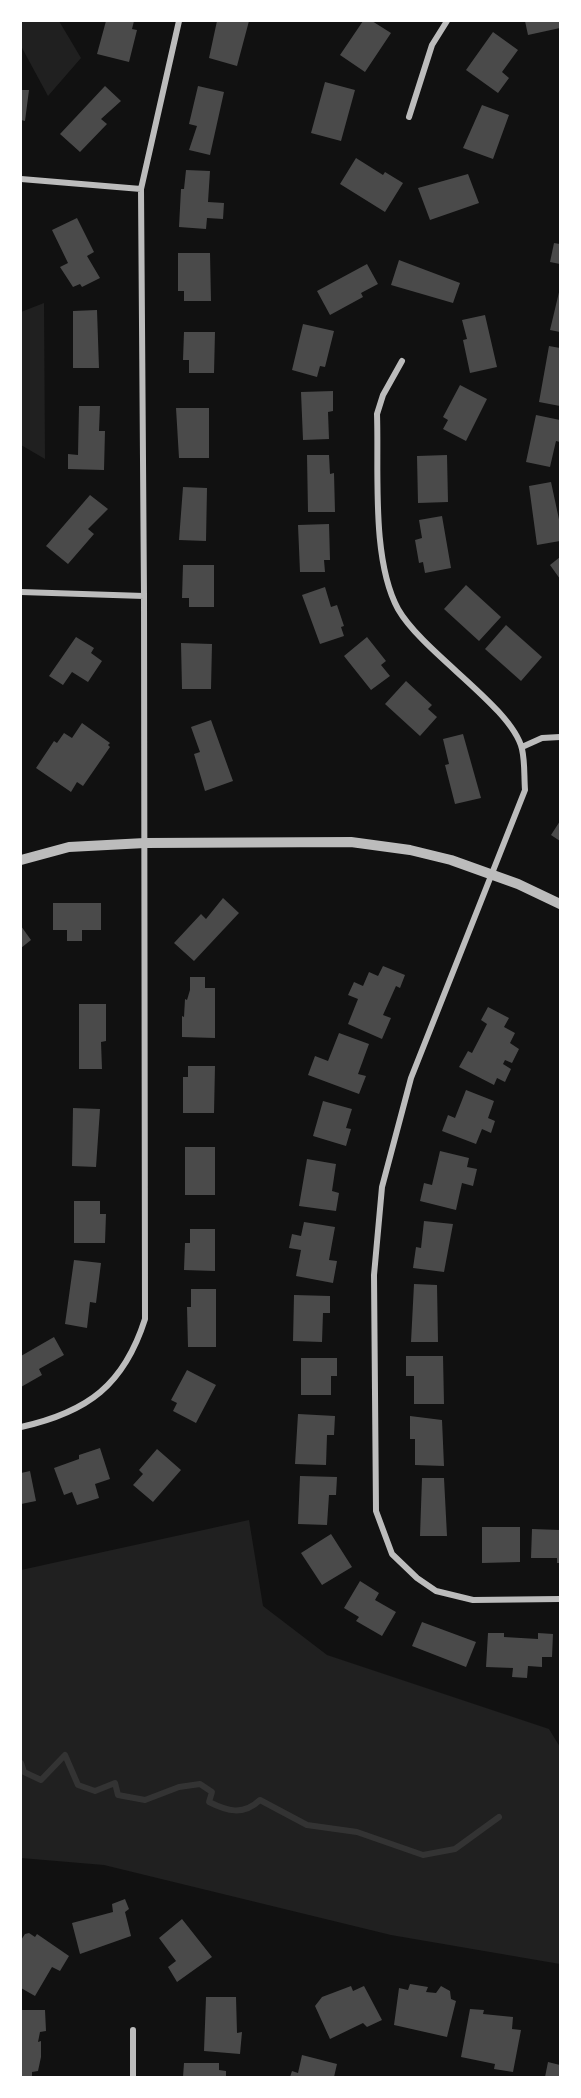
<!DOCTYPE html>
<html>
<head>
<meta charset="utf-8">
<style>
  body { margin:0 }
  #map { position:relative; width:581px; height:2098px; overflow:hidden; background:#111; font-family:Rubik,sans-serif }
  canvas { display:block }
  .frame { position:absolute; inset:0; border:22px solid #fff; pointer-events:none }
</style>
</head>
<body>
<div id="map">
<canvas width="581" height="2098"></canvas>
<div class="frame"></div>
</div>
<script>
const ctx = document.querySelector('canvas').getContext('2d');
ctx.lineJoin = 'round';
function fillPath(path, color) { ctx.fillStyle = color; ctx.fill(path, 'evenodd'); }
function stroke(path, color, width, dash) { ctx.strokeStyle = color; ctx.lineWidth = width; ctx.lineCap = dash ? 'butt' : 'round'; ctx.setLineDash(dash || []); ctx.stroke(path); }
const green = new Path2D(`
  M 21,21 L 59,21 L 81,58 L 48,96 L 21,46 Z
  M 44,303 L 45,459 L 21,445 L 21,312 Z
  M 249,1520 L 263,1606 L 327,1655 L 549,1729 L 560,1747 L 560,1964 L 391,1935 L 104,1865 L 21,1858 L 21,1570 Z`);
const stream = new Path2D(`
  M 21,1763 L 24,1772 L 41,1780 L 65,1755 L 78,1785 L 95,1791 L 115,1783 L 118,1795 L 145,1800 L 179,1787 L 200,1784 L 212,1792 L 209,1802 C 227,1811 243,1816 260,1800 L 307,1825 L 357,1832 L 423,1855 L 455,1849 L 499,1817`);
const building = new Path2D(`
  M 106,21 L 134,21 L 132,29 L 137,30 L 129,62 L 97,54 Z
  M 217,21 L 249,21 L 237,66 L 209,58 Z
  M 363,21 L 372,21 L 391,33 L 365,72 L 340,55 Z
  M 525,21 L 560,21 L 560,28 L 528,35 Z
  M 493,32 L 518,50 L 502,72 L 509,78 L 498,93 L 466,70 Z
  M 325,82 L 355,90 L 341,141 L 311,133 Z
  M 105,86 L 121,101 L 101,119 L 107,124 L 80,152 L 60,134 Z
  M 198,86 L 224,92 L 210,155 L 189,150 L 197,126 L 189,124 Z
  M 21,90 L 29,90 L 25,121 L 21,120 Z
  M 482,105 L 509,115 L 493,159 L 463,148 Z
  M 356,158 L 383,175 L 385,172 L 403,183 L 385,212 L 340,184 Z
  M 186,170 L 210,171 L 208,202 L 224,203 L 223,219 L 207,218 L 206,229 L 179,227 L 181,189 L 184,189 Z
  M 468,174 L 479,203 L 430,220 L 418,188 Z
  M 77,218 L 94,252 L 87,256 L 100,278 L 82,287 L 80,284 L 73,287 L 60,267 L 68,263 L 52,230 Z
  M 554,243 L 560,244 L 560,264 L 550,262 Z
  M 178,253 L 210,253 L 211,301 L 184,301 L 184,291 L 178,291 Z
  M 399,260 L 460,283 L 453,303 L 391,285 Z
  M 367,264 L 378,284 L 361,293 L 363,297 L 330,315 L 317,291 Z
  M 560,288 L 560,332 L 550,330 Z
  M 97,310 L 99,368 L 73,368 L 73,311 Z
  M 485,315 L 497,367 L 470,373 L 463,340 L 467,339 L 462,320 Z
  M 303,324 L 334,331 L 325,367 L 320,366 L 317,377 L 292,370 Z
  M 184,332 L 215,332 L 214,373 L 189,373 L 189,360 L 183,360 Z
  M 549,346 L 560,348 L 560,406 L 539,402 Z
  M 460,385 L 487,399 L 466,441 L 443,429 L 448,420 L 443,417 Z
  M 333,391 L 333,411 L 328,412 L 329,439 L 303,440 L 301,392 Z
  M 79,406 L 100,406 L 99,431 L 105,431 L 104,470 L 68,469 L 68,454 L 78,455 Z
  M 176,408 L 209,408 L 209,458 L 179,458 Z
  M 536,415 L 560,420 L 560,442 L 556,441 L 550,467 L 526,462 Z
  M 307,455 L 329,455 L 330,474 L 334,473 L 335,512 L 308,512 Z
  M 447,455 L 448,502 L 418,503 L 417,456 Z
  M 551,482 L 560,524 L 560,541 L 537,545 L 529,486 Z
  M 183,487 L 207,488 L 206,541 L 179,540 Z
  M 90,495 L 108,509 L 88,529 L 94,534 L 68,564 L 46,546 Z
  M 442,516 L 451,568 L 425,573 L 423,562 L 419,563 L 415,540 L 422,538 L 419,520 Z
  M 329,524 L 330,560 L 324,560 L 325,572 L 300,572 L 298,525 Z
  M 560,557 L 560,579 L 550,565 Z
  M 183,565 L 214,565 L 214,607 L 189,607 L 189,598 L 182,598 Z
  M 466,585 L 501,617 L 479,641 L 444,609 Z
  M 325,587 L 331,607 L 337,605 L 344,626 L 341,627 L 344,636 L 320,644 L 302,595 Z
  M 506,625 L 542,657 L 521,681 L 485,649 Z
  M 76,637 L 94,648 L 91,653 L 102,661 L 88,682 L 72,672 L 63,685 L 49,676 Z
  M 367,637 L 386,661 L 381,665 L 390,676 L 371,690 L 344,656 Z
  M 181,643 L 212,644 L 211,689 L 182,689 Z
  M 406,681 L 432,705 L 428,709 L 437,717 L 420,736 L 385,704 Z
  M 211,720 L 233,781 L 205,791 L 194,754 L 200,752 L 191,727 Z
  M 82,723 L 110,743 L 108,745 L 110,747 L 83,786 L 77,782 L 71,792 L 36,768 L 54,741 L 57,743 L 64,733 L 72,738 Z
  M 463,734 L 481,798 L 455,804 L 445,765 L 449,764 L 443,739 Z
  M 560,821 L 560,841 L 551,835 Z
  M 223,898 L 239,913 L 194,961 L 174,943 L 201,914 L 206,919 Z
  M 53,903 L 101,903 L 101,930 L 82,930 L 82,941 L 67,941 L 67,930 L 53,930 Z
  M 21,926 L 31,940 L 21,948 Z
  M 383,966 L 405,975 L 400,988 L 396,986 L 383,1015 L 391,1018 L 382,1039 L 348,1024 L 358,999 L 348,995 L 354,982 L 363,986 L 369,972 L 378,976 Z
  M 190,977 L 205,977 L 205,988 L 215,988 L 215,1038 L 182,1037 L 182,1016 L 184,1017 L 185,999 L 187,1000 L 190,990 Z
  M 79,1004 L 106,1004 L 106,1041 L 101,1042 L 102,1069 L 79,1069 Z
  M 488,1007 L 509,1018 L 504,1027 L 515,1033 L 510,1043 L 519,1049 L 512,1063 L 505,1060 L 503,1064 L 511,1069 L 505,1082 L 497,1078 L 494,1085 L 459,1067 L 468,1051 L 472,1053 L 487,1024 L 481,1020 Z
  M 339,1033 L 369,1044 L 358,1074 L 366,1076 L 359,1094 L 308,1075 L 315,1056 L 328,1061 Z
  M 188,1066 L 215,1066 L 214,1113 L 183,1113 L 183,1077 L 188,1077 Z
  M 466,1090 L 494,1101 L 488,1118 L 495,1121 L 491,1133 L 482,1129 L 476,1144 L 442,1131 L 448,1115 L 455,1118 Z
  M 323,1101 L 352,1109 L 346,1128 L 351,1129 L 346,1146 L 313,1136 Z
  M 73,1108 L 100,1109 L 96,1167 L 72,1166 Z
  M 185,1147 L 215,1147 L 215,1195 L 185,1195 Z
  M 440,1151 L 469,1158 L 467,1167 L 477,1169 L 473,1186 L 462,1183 L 456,1210 L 420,1201 L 424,1183 L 432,1185 Z
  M 307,1159 L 336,1164 L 332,1191 L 339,1193 L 336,1211 L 299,1206 Z
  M 74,1201 L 100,1201 L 100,1214 L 106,1214 L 105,1243 L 74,1243 Z
  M 424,1221 L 453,1224 L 444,1272 L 413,1268 L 416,1247 L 421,1248 Z
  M 304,1222 L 335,1227 L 329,1260 L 337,1261 L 333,1283 L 296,1276 L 301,1250 L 289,1248 L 292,1234 L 301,1236 Z
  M 190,1229 L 215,1229 L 215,1271 L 184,1270 L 185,1243 L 190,1243 Z
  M 74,1260 L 101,1263 L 96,1303 L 90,1302 L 87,1328 L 65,1324 Z
  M 414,1284 L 437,1285 L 438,1342 L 411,1342 Z
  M 191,1289 L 216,1289 L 216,1347 L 188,1347 L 187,1307 L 191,1307 Z
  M 294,1295 L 330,1296 L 330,1313 L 323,1313 L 322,1342 L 293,1341 Z
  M 54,1337 L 64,1355 L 39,1369 L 42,1375 L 21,1387 L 21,1356 Z
  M 406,1356 L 443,1356 L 444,1404 L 414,1404 L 414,1376 L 406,1376 Z
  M 301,1358 L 337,1358 L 337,1376 L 331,1376 L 331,1395 L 301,1395 Z
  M 187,1370 L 216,1385 L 196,1423 L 173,1411 L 177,1403 L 171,1400 Z
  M 298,1414 L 335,1416 L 334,1435 L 327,1435 L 326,1465 L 295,1464 Z
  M 410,1416 L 442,1420 L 444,1466 L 415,1465 L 415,1439 L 410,1439 Z
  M 100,1448 L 110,1479 L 95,1484 L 99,1498 L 77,1505 L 72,1492 L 64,1495 L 54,1468 L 79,1459 L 79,1455 Z
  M 157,1449 L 181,1470 L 153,1502 L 133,1485 L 143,1474 L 139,1470 Z
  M 30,1471 L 36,1501 L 21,1504 L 21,1473 Z
  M 300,1476 L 337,1477 L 336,1495 L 329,1495 L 327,1525 L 298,1524 Z
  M 422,1478 L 444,1478 L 447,1536 L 420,1536 Z
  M 482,1527 L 520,1527 L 520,1562 L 482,1563 Z
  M 532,1529 L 560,1530 L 560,1563 L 557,1563 L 557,1558 L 531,1558 Z
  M 331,1534 L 352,1567 L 322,1585 L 301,1553 Z
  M 360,1581 L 379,1593 L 375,1600 L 396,1612 L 382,1636 L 356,1621 L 359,1617 L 344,1608 Z
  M 422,1622 L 476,1642 L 466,1667 L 412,1646 Z
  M 488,1633 L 504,1633 L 504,1637 L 538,1639 L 538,1633 L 553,1634 L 552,1657 L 542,1657 L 542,1667 L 528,1666 L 527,1678 L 512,1677 L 513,1668 L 486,1667 Z
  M 125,1899 L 129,1909 L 125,1912 L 131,1936 L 80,1954 L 72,1923 L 113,1912 L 112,1904 Z
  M 182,1919 L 212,1957 L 177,1982 L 168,1967 L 176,1961 L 159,1938 Z
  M 29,1933 L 35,1937 L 37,1934 L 69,1956 L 60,1971 L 52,1967 L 35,1996 L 21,1988 L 21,1940 L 25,1934 Z
  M 410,1984 L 428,1987 L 426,1992 L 436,1993 L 441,1986 L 450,1991 L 451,1999 L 456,2001 L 447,2037 L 394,2025 L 399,1988 L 408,1990 Z
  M 351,1986 L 353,1991 L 364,1986 L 382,2020 L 367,2027 L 363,2023 L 330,2039 L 315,2006 L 322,1997 Z
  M 206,1997 L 236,1997 L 237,2033 L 242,2032 L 240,2054 L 204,2051 Z
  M 470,2009 L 484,2010 L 483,2014 L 513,2017 L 512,2029 L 521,2030 L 513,2072 L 494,2069 L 495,2064 L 461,2057 Z
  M 21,2010 L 45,2010 L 46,2031 L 40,2032 L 38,2042 L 41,2041 L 41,2057 L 38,2071 L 32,2072 L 32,2077 L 21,2077 Z
  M 302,2055 L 337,2064 L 334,2077 L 290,2077 L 292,2071 L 298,2073 Z
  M 548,2062 L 560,2065 L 560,2077 L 545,2077 Z
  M 184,2063 L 219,2063 L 219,2070 L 226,2071 L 226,2077 L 183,2077 Z`);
const minor = new Path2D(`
  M 409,117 L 432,45 L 447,21
  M 21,179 L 141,189
  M 402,361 L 383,395 L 377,414 C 379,471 371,559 398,609 C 423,653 512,707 522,749 C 525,762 524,776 525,790 L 411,1078 L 382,1187 L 374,1275 L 376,1511 L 392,1554 L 417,1578 L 436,1591 L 473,1600 L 560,1599
  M 21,592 L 144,596
  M 522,747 L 542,738 L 560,737
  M 21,1427 C 88,1412 124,1385 145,1319 L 144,596 L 141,189 L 179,21
  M 133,2077 L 133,2030`);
const tertiary = new Path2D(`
  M 21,860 L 69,847 L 145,843 L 351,842 L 410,850 L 451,860 L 518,884 L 560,904`);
fillPath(green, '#202020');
stroke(stream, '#333', 6);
fillPath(building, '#4a4a4a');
stroke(minor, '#bcbcbc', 6);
stroke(tertiary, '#bcbcbc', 10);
</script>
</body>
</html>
